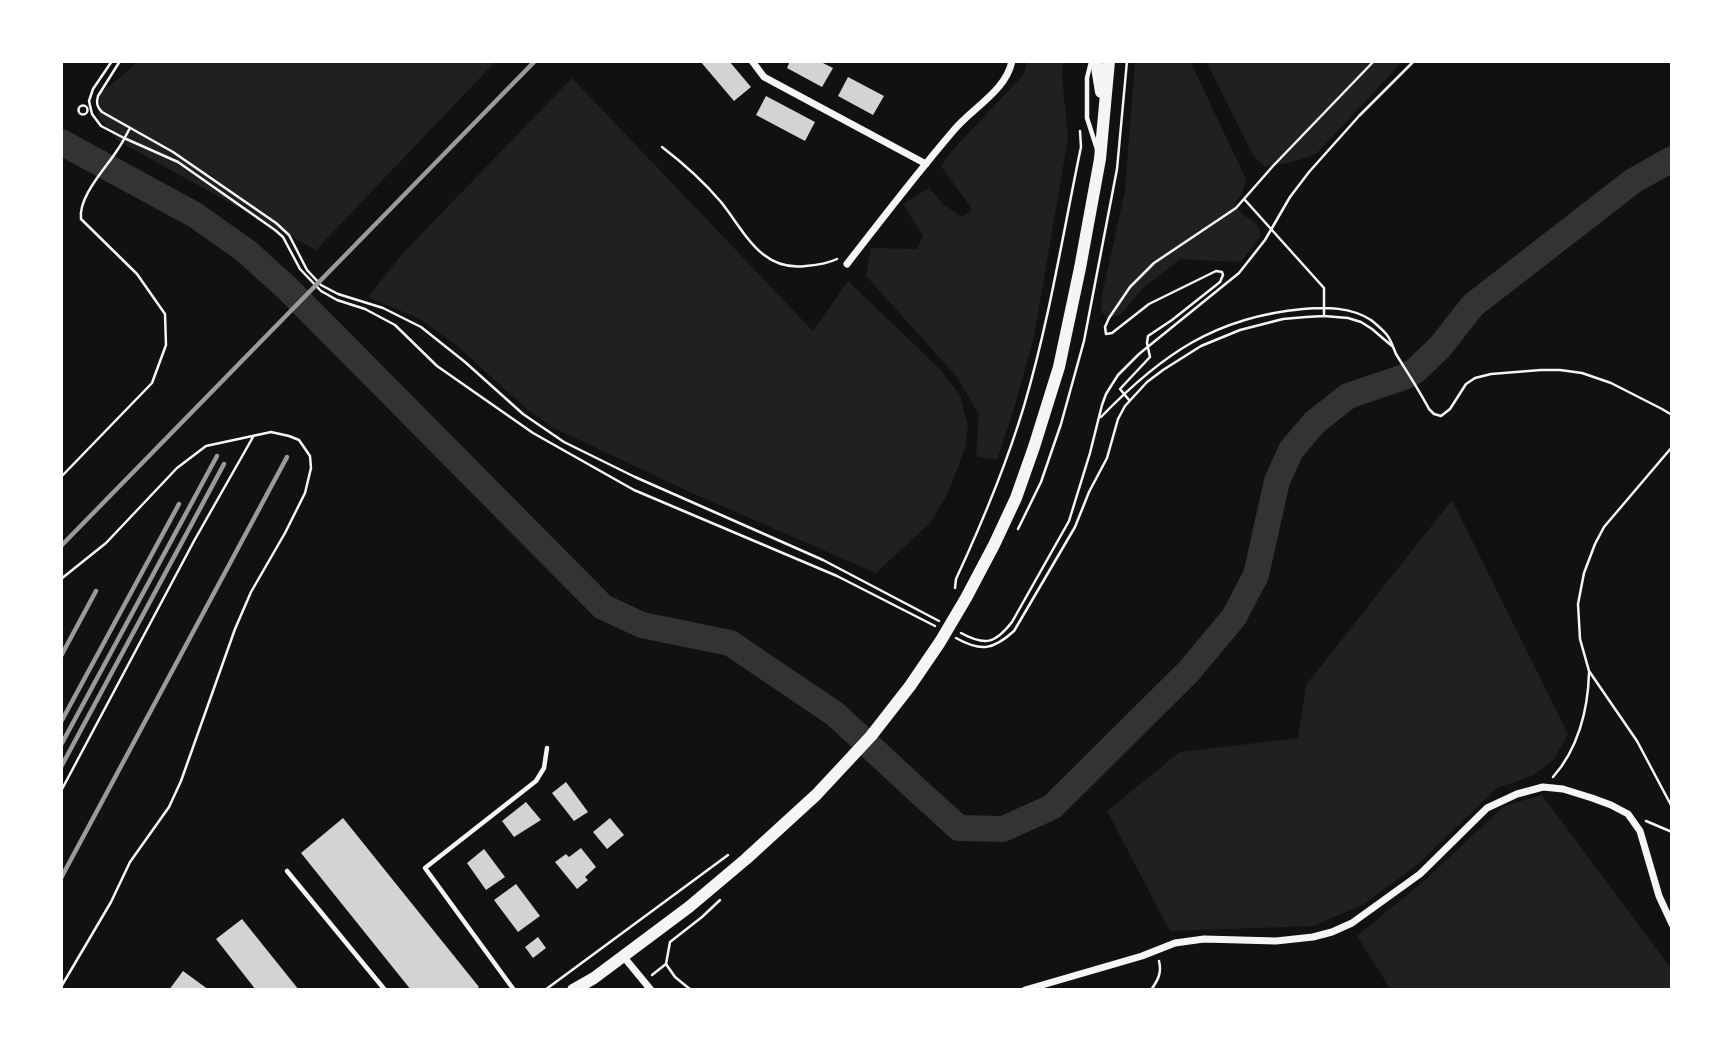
<!DOCTYPE html>
<html>
<head>
<meta charset="utf-8">
<style>
  body { margin:0 }
  #map { position:relative; width:1733px; height:1051px; overflow:hidden; background:#111; font-family:"Archivo Narrow",sans-serif }
  canvas { display:block }
  .frame { position:absolute; inset:0; border:63px solid #fff; pointer-events:none }
</style>
</head>
<body>
<div id="map">
<canvas width="1733" height="1051"></canvas>
<div class="frame"></div>
</div>
<script>
const ctx = document.querySelector('canvas').getContext('2d');
ctx.lineJoin = 'round';
function fillPath(path, color) { ctx.fillStyle = color; ctx.fill(path, 'evenodd'); }
function stroke(path, color, width, dash) { ctx.strokeStyle = color; ctx.lineWidth = width; ctx.lineCap = dash ? 'butt' : 'round'; ctx.setLineDash(dash || []); ctx.stroke(path); }
const green = new Path2D(`
  M 139,61 L 496,61 L 316,250 L 118,141 L 98,116 L 100,94 Z
  M 1027,61 L 1063,61 L 1062,76 L 1068,138 L 1034,337 L 1013,412 L 997,460 L 976,456 L 979,415 L 957,377 L 866,276 L 871,248 L 917,249 L 923,236 L 903,204 L 929,188 L 944,205 L 962,217 L 972,209 L 941,166 L 951,152 L 1024,74 Z
  M 1135,61 L 1190,61 L 1246,179 L 1242,194 L 1235,203 C 1242,222 1259,216 1261,236 L 1241,262 L 1180,259 L 1142,289 L 1120,315 L 1109,318 L 1101,312 L 1102,296 L 1125,190 Z
  M 1206,61 L 1403,61 L 1316,154 L 1293,162 L 1265,167 L 1253,155 Z
  M 572,78 L 813,331 L 848,281 L 940,369 L 960,395 L 968,426 L 965,448 L 948,493 L 930,523 L 876,573 L 692,493 L 554,428 L 529,411 L 456,345 L 420,319 L 368,297 L 403,253 Z
  M 1452,500 L 1568,734 L 1554,759 L 1532,776 L 1497,788 L 1417,865 L 1364,904 L 1313,926 L 1170,931 L 1107,811 L 1180,752 L 1298,738 L 1306,685 Z
  M 1542,795 L 1672,970 L 1672,990 L 1391,990 L 1357,936 L 1424,881 L 1504,806 Z`);
const river = new Path2D(`
  M 61,142 L 195,215 L 246,251 L 288,289 L 603,607 L 642,625 L 730,643 L 835,714 L 916,789 L 959,828 L 1003,829 L 1052,807 L 1189,671 L 1234,617 L 1256,575 L 1277,481 L 1291,450 L 1315,422 L 1348,396 L 1404,377 L 1415,371 L 1440,347 L 1473,305 L 1633,181 L 1672,159`);
const building = new Path2D(`
  M 700,61 L 729,61 L 751,87 L 734,101 Z
  M 790,61 L 819,61 L 833,68 L 822,87 L 787,68 Z
  M 848,77 L 884,96 L 873,115 L 838,96 Z
  M 766,96 L 815,122 L 805,141 L 756,115 Z
  M 566,782 L 588,812 L 574,821 L 552,793 Z
  M 526,802 L 541,820 L 514,837 L 502,821 Z
  M 343,818 L 479,987 L 475,990 L 411,990 L 301,853 Z
  M 610,818 L 624,835 L 607,849 L 593,832 Z
  M 581,848 L 596,867 L 585,877 L 588,880 L 577,889 L 555,862 L 566,854 L 569,857 Z
  M 484,849 L 505,877 L 486,890 L 467,863 Z
  M 516,884 L 540,916 L 518,932 L 494,900 Z
  M 242,919 L 299,990 L 256,990 L 216,939 Z
  M 538,937 L 546,948 L 533,958 L 525,947 Z
  M 183,971 L 209,990 L 169,990 Z`);
const path = new Path2D(`
  M 112,61 L 93,89 L 89,101 L 92,114 L 101,126 L 124,138 L 178,162 L 275,230 L 283,237 L 300,269 L 321,291 L 337,300 L 365,309 L 395,325 L 437,366 L 533,433 L 634,490 L 837,576 L 935,626
  M 120,61 L 98,96 C 96,103 97,107 102,112 L 173,152 L 276,223 L 289,235 L 307,270 L 321,285 L 338,294 L 383,308 L 421,327 L 465,362 L 523,414 L 564,442 L 635,477 L 823,560 L 939,621
  M78.5 110a4.5 4.5 0 1 1 9 0a4.5 4.5 0 1 1-9 0Z
  M 662,147 C 683,163 704,182 721,202 C 745,232 761,272 806,266 C 817,265 827,264 837,259
  M 1245,200 L 1324,288 L 1324,316
  M 1129,400 L 1120,389 L 1150,357 L 1147,343 L 1148,336 L 1172,320 L 1215,286 L 1220,282 L 1223,275 L 1222,272 L 1216,271 L 1149,304 L 1112,333 L 1106,334 L 1105,327 L 1109,318 L 1130,287 L 1154,263 L 1236,208 L 1273,166 L 1374,61
  M 1101,417 C 1161,355 1215,317 1303,309 C 1326,307 1351,307 1371,320 C 1376,324 1382,329 1387,335 C 1391,340 1393,347 1396,354 C 1407,372 1419,390 1429,409 L 1434,414 L 1441,416 L 1450,409 L 1466,384 L 1475,378 L 1491,374 L 1541,370 L 1560,370 L 1582,373 L 1611,383 L 1662,409 L 1672,415
  M 1672,447 L 1604,527 L 1595,544 L 1584,573 L 1578,604 L 1580,639 L 1589,671 L 1637,741 L 1672,807
  M 61,477 L 152,383 L 166,345 L 165,314 L 137,274 L 81,219 C 78,196 107,167 118,149 C 123,142 126,135 130,128
  M 1018,529 L 1041,482 L 1061,424 L 1084,341 L 1117,169 L 1127,61
  M 61,579 L 106,543 L 177,468 L 206,446 L 271,432 L 289,436 L 299,440 L 310,456 L 311,468 L 305,493 L 285,533 L 251,592 L 235,629 L 181,781 L 169,807 L 130,862 L 111,902 L 61,987
  M 955,588 L 956,579 C 982,523 1006,466 1024,406 C 1049,322 1063,233 1081,147 L 1080,131
  M 961,633 C 985,646 995,644 1012,622 L 1069,521 L 1090,453 L 1102,405 L 1106,394 L 1118,375 L 1139,354 L 1239,273 L 1265,240 L 1290,197 L 1309,172 L 1359,116 L 1414,61
  M 956,638 C 981,652 993,650 1014,631 L 1075,527 L 1089,492 L 1107,458 L 1118,419 L 1125,406 L 1147,382 L 1163,370 L 1201,346 L 1240,330 L 1283,319 L 1306,317 L 1324,316 L 1348,318 L 1361,322 L 1372,329 L 1392,346
  M 1553,777 C 1578,749 1588,710 1589,673
  M 61,791 L 194,541 L 253,437
  M 1646,821 L 1672,832
  M 666,964 L 675,977 L 691,990
  M 652,975 L 666,964 L 670,942 L 702,917 L 720,900
  M 545,990 L 728,855
  M 1151,990 C 1158,980 1162,973 1159,961`);
const service = new Path2D(`
  M 1091,62 L 1087,78 L 1087,118 L 1097,149
  M 287,871 L 385,990
  M 514,990 L 425,868 L 536,781 L 544,768 L 547,748`);
const minor = new Path2D(`
  M 752,61 L 764,77 L 926,164
  M 847,264 C 882,219 917,173 954,130 C 972,108 1006,91 1012,61
  M 623,956 L 651,990
  M 1025,990 L 1142,956 L 1175,943 L 1204,939 L 1276,941 L 1313,937 L 1332,932 L 1352,923 L 1420,874 L 1487,808 L 1517,794 L 1543,787 L 1563,789 L 1592,798 L 1611,805 L 1628,814 L 1640,831 L 1659,896 L 1672,924`);
const secondary = new Path2D(`
  M 1096,61 L 1101,92
  M 573,990 L 594,978 L 689,907 L 746,859 L 816,795 L 871,736 L 910,686 L 940,642 L 966,598 L 994,545 L 1016,498 L 1034,447 L 1059,367 L 1080,268 L 1100,159 L 1109,61`);
const rail = new Path2D(`
  M 61,546 L 535,61
  M 61,656 L 96,591
  M 61,722 L 179,504
  M 61,745 L 217,456
  M 61,767 L 224,464
  M 61,878 L 287,457`);
fillPath(green, '#202020');
stroke(river, '#333', 26);
fillPath(building, '#d3d3d3');
stroke(path, '#f5f5f5', 2.5);
stroke(service, '#f5f5f5', 4.5);
stroke(minor, '#f5f5f5', 7);
stroke(secondary, '#f5f5f5', 12);
stroke(rail, '#9a9a9a', 4.5);
</script>
</body>
</html>
